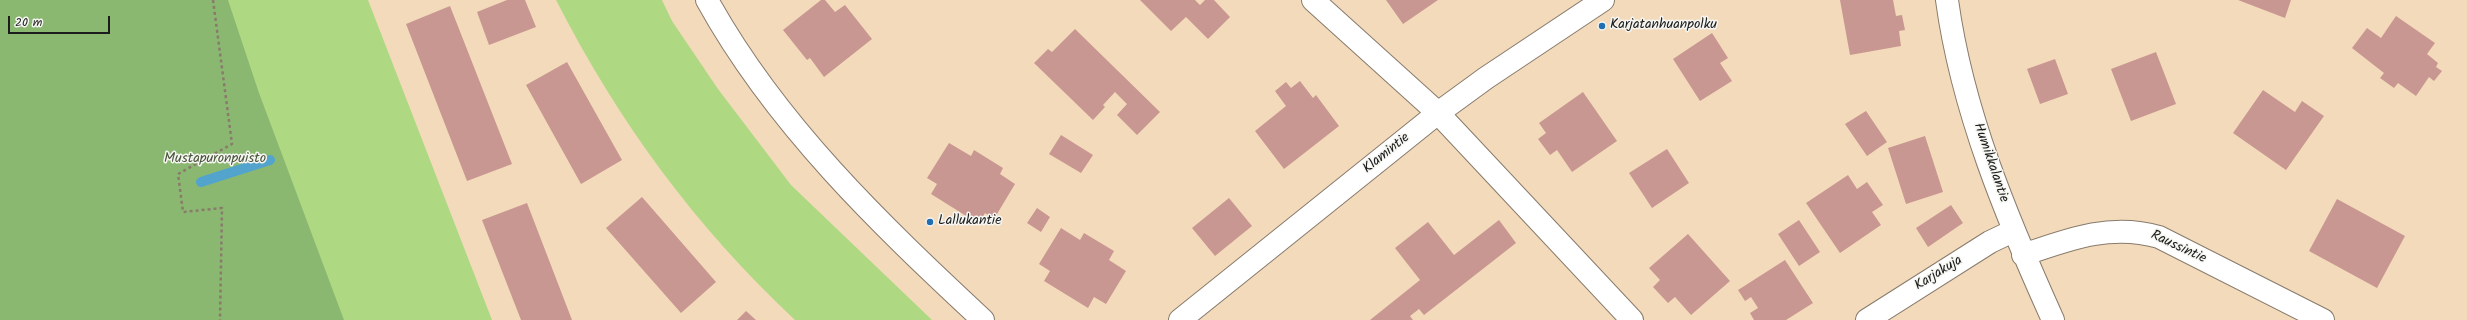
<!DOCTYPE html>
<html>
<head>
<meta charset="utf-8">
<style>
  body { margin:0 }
  #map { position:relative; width:2467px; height:320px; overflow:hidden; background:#f3dabb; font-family:Kalam,sans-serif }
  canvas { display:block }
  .scale { position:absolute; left:8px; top:16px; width:102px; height:18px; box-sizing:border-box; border:2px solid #1c1c1c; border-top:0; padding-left:5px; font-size:12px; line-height:14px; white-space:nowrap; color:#1c1c1c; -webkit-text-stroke:3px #f6f6f2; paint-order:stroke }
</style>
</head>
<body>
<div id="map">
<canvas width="2467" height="320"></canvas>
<div class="scale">20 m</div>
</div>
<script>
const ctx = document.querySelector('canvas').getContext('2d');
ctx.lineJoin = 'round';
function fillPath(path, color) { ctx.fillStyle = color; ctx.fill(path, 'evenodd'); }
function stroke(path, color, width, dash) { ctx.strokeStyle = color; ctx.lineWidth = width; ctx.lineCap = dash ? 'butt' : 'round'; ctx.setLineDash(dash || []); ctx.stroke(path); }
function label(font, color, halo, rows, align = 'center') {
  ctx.font = font + ' Kalam,sans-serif'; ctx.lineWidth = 3; ctx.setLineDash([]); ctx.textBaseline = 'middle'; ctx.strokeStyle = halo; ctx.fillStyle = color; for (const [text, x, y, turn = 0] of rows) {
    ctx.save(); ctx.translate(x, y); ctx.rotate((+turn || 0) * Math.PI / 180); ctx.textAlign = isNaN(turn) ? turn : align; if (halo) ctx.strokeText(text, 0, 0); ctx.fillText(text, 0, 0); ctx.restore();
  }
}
const green = new Path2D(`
  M 0,0 L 368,0 L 492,320 L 0,320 Z
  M 556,0 L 662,0 L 672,21 L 718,89 L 791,185 L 932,320 L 795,320 C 694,225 619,123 556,0 Z`);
const forest = new Path2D(`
  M 0,0 L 228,0 L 259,93 L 344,320 L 0,320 Z`);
const stream = new Path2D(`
  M 201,182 L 270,160`);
const building = new Path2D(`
  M 507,0 L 525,0 L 536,27 L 489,45 L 477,12 Z
  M 821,0 L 825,0 L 835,12 L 845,5 L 872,39 L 824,77 L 810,58 L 807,60 L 783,30 Z
  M 1140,0 L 1195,0 L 1200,5 L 1205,0 L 1214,0 L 1230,17 L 1208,39 L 1186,17 L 1171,31 Z
  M 1386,0 L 1438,0 L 1403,24 Z
  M 1840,0 L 1893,0 L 1896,16 L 1902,15 L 1905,30 L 1899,31 L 1901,46 L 1850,55 Z
  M 2238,0 L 2291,0 L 2285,18 Z
  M 450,6 L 512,164 L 467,181 L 406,24 Z
  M 2396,16 L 2435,43 L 2427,54 L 2438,63 L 2436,67 L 2442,71 L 2434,81 L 2429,77 L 2416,96 L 2398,83 L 2394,88 L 2380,78 L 2384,73 L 2352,48 L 2367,28 L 2381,38 Z
  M 1075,29 L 1160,112 L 1137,135 L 1117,115 L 1127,104 L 1115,92 L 1103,105 L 1105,107 L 1093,120 L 1034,63 L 1048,49 L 1052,52 Z
  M 1712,33 L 1728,58 L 1720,63 L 1732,81 L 1700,101 L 1673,59 Z
  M 2156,52 L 2176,104 L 2131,121 L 2111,69 Z
  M 2055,59 L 2068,94 L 2040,104 L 2027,69 Z
  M 567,62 L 622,160 L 581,184 L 526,85 Z
  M 1300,81 L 1313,98 L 1316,95 L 1339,126 L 1284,169 L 1255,131 L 1286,106 L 1275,91 L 1286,82 L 1291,88 Z
  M 2263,90 L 2295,112 L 2302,101 L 2324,116 L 2286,170 L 2233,133 Z
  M 1583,92 L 1617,141 L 1572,172 L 1557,150 L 1550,155 L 1538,139 L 1546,133 L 1539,123 Z
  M 1866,111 L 1887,142 L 1867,156 L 1845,124 Z
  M 1061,135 L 1093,155 L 1081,173 L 1049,154 Z
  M 1925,136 L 1943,192 L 1906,204 L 1888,148 Z
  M 949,143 L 971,156 L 974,150 L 1003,168 L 1000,174 L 1015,184 L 994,219 L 985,213 L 979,224 L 931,194 L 937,184 L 927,178 Z
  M 1667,149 L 1689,183 L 1652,208 L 1629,173 Z
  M 1848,175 L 1857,189 L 1867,182 L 1883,205 L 1872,212 L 1881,225 L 1840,253 L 1806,203 Z
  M 642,197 L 716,282 L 681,313 L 606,228 Z
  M 1229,198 L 1252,226 L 1215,256 L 1192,228 Z
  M 2337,199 L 2405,236 L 2377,288 L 2309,251 Z
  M 527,203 L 572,320 L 521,320 L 482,220 Z
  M 1951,205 L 1963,223 L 1928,247 L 1916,228 Z
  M 1037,208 L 1050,217 L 1041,232 L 1027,223 Z
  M 1499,220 L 1516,243 L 1424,315 L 1419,309 L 1410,316 L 1413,320 L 1370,320 L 1420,280 L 1395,248 L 1428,222 L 1454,255 Z
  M 1799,220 L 1820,252 L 1799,266 L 1778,234 Z
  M 1061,228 L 1080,240 L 1084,233 L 1114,251 L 1109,260 L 1126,271 L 1106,304 L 1094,297 L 1088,308 L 1044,281 L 1050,271 L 1039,264 Z
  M 1688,234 L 1730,281 L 1691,315 L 1675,297 L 1668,303 L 1653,287 L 1660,280 L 1649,268 Z
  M 1785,260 L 1813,303 L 1786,320 L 1754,320 L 1750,313 L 1758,308 L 1751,297 L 1745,301 L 1738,290 Z
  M 746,311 L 756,320 L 737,320 Z`);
const path = new Path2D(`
  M 213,0 L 232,144 L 178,174 L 183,212 L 222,208 L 220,320`);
const minor = new Path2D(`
  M 707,0 C 776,125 880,224 983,320
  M 1313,0 L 1438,113 L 1632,320
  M 1947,0 C 1962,111 2007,218 2053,320
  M 2023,255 C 2069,239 2111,223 2159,237 L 2323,320
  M 1180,320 L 1438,113 L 1486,78 L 1603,0
  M 1867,320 L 1990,242 L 2013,231`);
const markers = [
  [1602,26,4,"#1f6fb2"],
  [930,222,4,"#1f6fb2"]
];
const poiNames = [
  ["Karjatanhuanpolku",1610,26],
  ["Lallukantie",938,222]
];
const streetNames = [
  ["Klamintie",1387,154,-39],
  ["Humikkalantie",1990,163,71],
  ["Raussintie",2178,248,25],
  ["Karjakuja",1939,274,-32]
];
const parkNames = [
  ["Mustapuronpuisto",215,160]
];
fillPath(green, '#afd883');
fillPath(forest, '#8bb871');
stroke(stream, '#52a4cd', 10);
fillPath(building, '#c99791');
stroke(minor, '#887b6c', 24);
stroke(path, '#887b6c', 2.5, [3, 3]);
stroke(minor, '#fff', 22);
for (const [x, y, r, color] of markers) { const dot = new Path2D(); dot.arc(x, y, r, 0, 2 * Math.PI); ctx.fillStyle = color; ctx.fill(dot); stroke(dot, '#f6f6f2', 1.5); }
label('14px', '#1c1c1c', '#f6f6f2', poiNames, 'left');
label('14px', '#1c1c1c', '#f6f6f2', streetNames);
label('14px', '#48543b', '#f6f6f2', parkNames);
</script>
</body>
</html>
